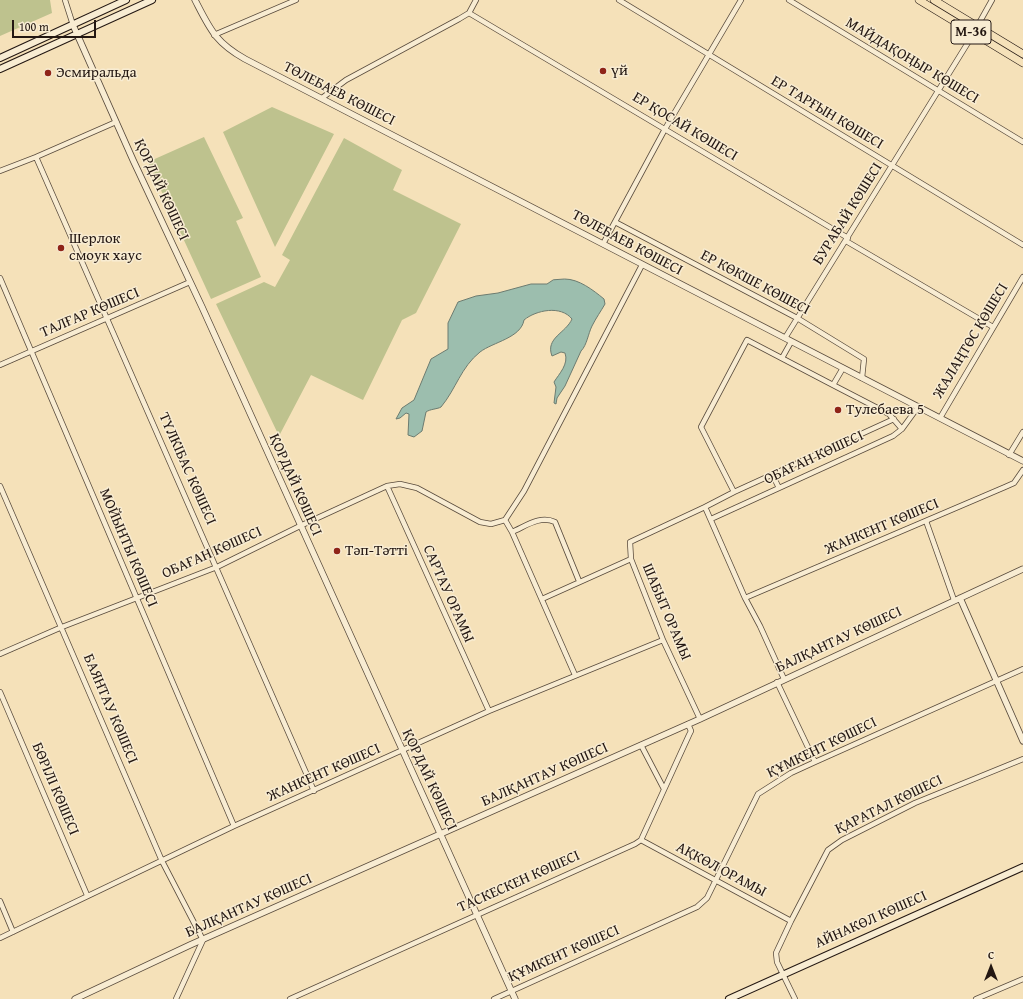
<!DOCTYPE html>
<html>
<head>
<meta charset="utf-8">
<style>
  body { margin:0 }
  #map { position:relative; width:1023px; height:999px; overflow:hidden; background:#f5e1b9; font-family:"Gentium Book Plus",serif }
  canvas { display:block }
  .north { position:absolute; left:971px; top:947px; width:40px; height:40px; -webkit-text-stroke:3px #f8ecd2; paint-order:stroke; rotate:0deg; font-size:11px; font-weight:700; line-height:16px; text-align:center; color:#231712 }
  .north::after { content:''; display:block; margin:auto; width:14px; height:18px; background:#231712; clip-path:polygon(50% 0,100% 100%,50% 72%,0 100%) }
  .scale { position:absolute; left:12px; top:20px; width:84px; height:18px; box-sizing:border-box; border:2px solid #231712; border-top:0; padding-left:5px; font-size:12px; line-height:14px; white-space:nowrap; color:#231712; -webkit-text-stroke:3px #f8ecd2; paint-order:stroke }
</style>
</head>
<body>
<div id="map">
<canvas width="1023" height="999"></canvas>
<div class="north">С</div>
<div class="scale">100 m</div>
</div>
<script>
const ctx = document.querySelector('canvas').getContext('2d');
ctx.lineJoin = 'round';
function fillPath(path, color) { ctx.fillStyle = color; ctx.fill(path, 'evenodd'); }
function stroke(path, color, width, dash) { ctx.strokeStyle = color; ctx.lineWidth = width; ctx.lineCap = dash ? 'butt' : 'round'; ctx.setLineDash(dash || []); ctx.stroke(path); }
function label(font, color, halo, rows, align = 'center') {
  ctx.font = font + ' "Gentium Book Plus",serif'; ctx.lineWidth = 3; ctx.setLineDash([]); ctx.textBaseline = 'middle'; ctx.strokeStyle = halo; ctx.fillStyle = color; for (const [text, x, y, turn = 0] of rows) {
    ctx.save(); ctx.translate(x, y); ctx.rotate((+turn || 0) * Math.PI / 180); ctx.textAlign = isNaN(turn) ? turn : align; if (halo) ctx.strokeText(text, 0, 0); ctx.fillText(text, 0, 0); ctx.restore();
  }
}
const green = new Path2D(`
  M 0,0 L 50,0 L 52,13 L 0,36 Z
  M 272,107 L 334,134 L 275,247 L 223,132 Z
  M 204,137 L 243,218 L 236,221 L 261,277 L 211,299 L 148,162 Z
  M 344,138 L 402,170 L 393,190 L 461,224 L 416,313 L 402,320 L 363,400 L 311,375 L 279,436 L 216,304 L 264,282 L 275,287 L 290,260 L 282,255 Z`);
const water = new Path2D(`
  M 565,279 C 579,279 593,290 604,299 L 605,304 C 601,311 596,318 592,326 C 588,334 587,345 581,351 L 565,386 L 557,398 L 556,404 L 554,403 L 556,387 L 554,382 C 559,374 569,364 565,353 L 561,352 L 552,356 C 545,338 566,333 572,319 C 561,305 536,310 524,320 C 521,338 493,342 480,352 C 461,367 456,389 441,407 C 438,409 430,409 426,412 L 422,431 L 414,437 L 408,435 L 409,414 L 406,413 L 400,418 L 396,419 L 402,408 L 414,400 L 431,359 L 448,349 L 448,323 L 458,302 L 476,296 L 498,293 L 531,284 L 547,284 L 553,280 Z`);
const minor = new Path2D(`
  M 65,0 L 73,25
  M 619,0 L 1023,245
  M 789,0 L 1023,142
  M 469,13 L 848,238
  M 214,35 L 296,0
  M 322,98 L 346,80 L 459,19 L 469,13 L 476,0
  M 36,157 L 314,791
  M 0,171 L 36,157 L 116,122
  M 615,222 L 797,318 L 864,359 L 862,378
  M 846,241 L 993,327
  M 603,244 L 665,129 L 741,0
  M 0,278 L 234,826
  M 785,338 L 969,41 L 992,0
  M 782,358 L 791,342
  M 0,365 L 190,282
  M 843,368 L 833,385 L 747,340 L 701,427 L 734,492 L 894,419
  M 833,385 L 889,414 L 902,429
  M 940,418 L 1023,277
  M 1009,455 L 1023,432
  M 772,474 L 779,488
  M 0,486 L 162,861 L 203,940 L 176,999
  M 387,486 L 489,711
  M 734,492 L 705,507 L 745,598 L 760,626 L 784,679
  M 711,519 L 893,436 L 902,429 L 918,407
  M 505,520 L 524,491 L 642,265
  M 926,521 L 954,600
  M 512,532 L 575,675
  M 631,559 L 630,542 L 705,507
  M 745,598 L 1005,487 L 1014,483 L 1023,470
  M 542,599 L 631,559 L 663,640 L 700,719
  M 0,654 L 62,627 L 217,567 L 300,526 L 387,486 L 400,484 L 417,488 L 480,522 L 491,524 L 505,520 L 512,532 C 526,526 540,515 555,522 L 579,581
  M 777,682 L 815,762
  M 0,692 L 87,895
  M 641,745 L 664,789
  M 641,840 L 791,921
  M 0,901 L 13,932
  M 0,938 L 234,826 L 489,711 L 663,640
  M 290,999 L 635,844 L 641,840 L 689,735 L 691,731 L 688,724
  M 494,999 L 697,907 L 707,898 L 758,794 L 791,773 L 815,762 L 1023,669
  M 795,999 L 777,962 L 776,953 L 791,921 L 828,850 L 842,840 L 915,803 L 1023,759
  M 976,999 L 1023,979`);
const tertiary = new Path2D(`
  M 195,0 C 210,29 215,42 245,59 L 1023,461
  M 73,25 L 133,160 L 202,307 L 515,999
  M 960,598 L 1023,741
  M 75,999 L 190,945 L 700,719 L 1023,569`);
const secondary = new Path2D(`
  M 0,58 L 126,0
  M 0,69 L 152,0
  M 729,999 L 1023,867`);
const primary = new Path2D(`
  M 919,0 L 1023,63
  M 934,0 L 1023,54`);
const markers = [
  [603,71,4,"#8f2418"],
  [48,73,4,"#8f2418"],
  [61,248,4,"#8f2418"],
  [838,410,4,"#8f2418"],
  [337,551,4,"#8f2418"]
];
const shields = [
  [971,32,40]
];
const shieldNames = [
  ["M-36",971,32]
];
const streetNames = [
  ["МАЙДАҚОҢЫР КӨШЕСІ",912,61,31],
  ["ТӨЛЕБАЕВ КӨШЕСІ",339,94,27],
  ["ЕР ТАРҒЫН КӨШЕСІ",827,113,31],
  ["ЕР ҚОСАЙ КӨШЕСІ",685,127,31],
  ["ҚОРДАЙ КӨШЕСІ",161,190,65],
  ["БУРАБАЙ КӨШЕСІ",848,214,-58],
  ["ТӨЛЕБАЕВ КӨШЕСІ",627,243,28],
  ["ЕР КӨКШЕ КӨШЕСІ",755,283,28],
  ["ТАЛҒАР КӨШЕСІ",90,313,-23],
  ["ЖАЛАҢТӨС КӨШЕСІ",971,341,-59],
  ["ОБАҒАН КӨШЕСІ",814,458,-25],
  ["ТҮЛКІБАС КӨШЕСІ",187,469,66],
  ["ҚОРДАЙ КӨШЕСІ",295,485,66],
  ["ЖАНКЕНТ КӨШЕСІ",882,527,-23],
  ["МОЙЫНТЫ КӨШЕСІ",128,548,67],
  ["ОБАҒАН КӨШЕСІ",212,553,-24],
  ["САРТАУ ОРАМЫ",448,594,66],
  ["ШАБЫТ ОРАМЫ",666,612,67],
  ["БАЛҚАНТАУ КӨШЕСІ",839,640,-25],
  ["БАЯНТАУ КӨШЕСІ",110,709,67],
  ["ҚҰМКЕНТ КӨШЕСІ",822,748,-26],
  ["ЖАНКЕНТ КӨШЕСІ",324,773,-24],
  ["БАЛҚАНТАУ КӨШЕСІ",545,775,-24],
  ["ҚОРДАЙ КӨШЕСІ",429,780,65],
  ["БӨРІЛІ КӨШЕСІ",55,789,67],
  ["ҚАРАТАЛ КӨШЕСІ",889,805,-26],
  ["АҚКӨЛ ОРАМЫ",721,870,28],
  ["ТАСКЕСКЕН КӨШЕСІ",519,882,-24],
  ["БАЛҚАНТАУ КӨШЕСІ",249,906,-24],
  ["АЙНАКӨЛ КӨШЕСІ",871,920,-24],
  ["ҚҰМКЕНТ КӨШЕСІ",564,954,-24]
];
const poiNames = [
  ["үй",611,71],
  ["Эсмиральда",56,73],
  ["Шерлок",69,239],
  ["смоук хаус",69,256],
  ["Тулебаева 5",846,410],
  ["Тәп-Тәтті",345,551]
];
fillPath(green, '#bec28e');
fillPath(water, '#9cbeae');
stroke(water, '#6c7b70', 1);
stroke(minor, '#584a3c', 6);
stroke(tertiary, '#584a3c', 7);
stroke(secondary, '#231712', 8);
stroke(primary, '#231712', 8);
stroke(minor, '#f8ecd2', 4.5);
stroke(tertiary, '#f8ecd2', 5.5);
stroke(secondary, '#f8ecd2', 6);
stroke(primary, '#f5e1b9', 7);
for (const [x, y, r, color] of markers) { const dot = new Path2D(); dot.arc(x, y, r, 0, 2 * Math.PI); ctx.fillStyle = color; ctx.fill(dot); stroke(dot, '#f8ecd2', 1.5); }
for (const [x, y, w] of shields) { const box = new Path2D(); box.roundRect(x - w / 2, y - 12, w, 24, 3); ctx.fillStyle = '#f8ecd2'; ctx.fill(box); stroke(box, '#231712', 1); }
label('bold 14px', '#231712', null, shieldNames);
label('15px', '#231712', '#f8ecd2', streetNames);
label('15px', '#231712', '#f8ecd2', poiNames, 'left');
</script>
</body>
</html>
